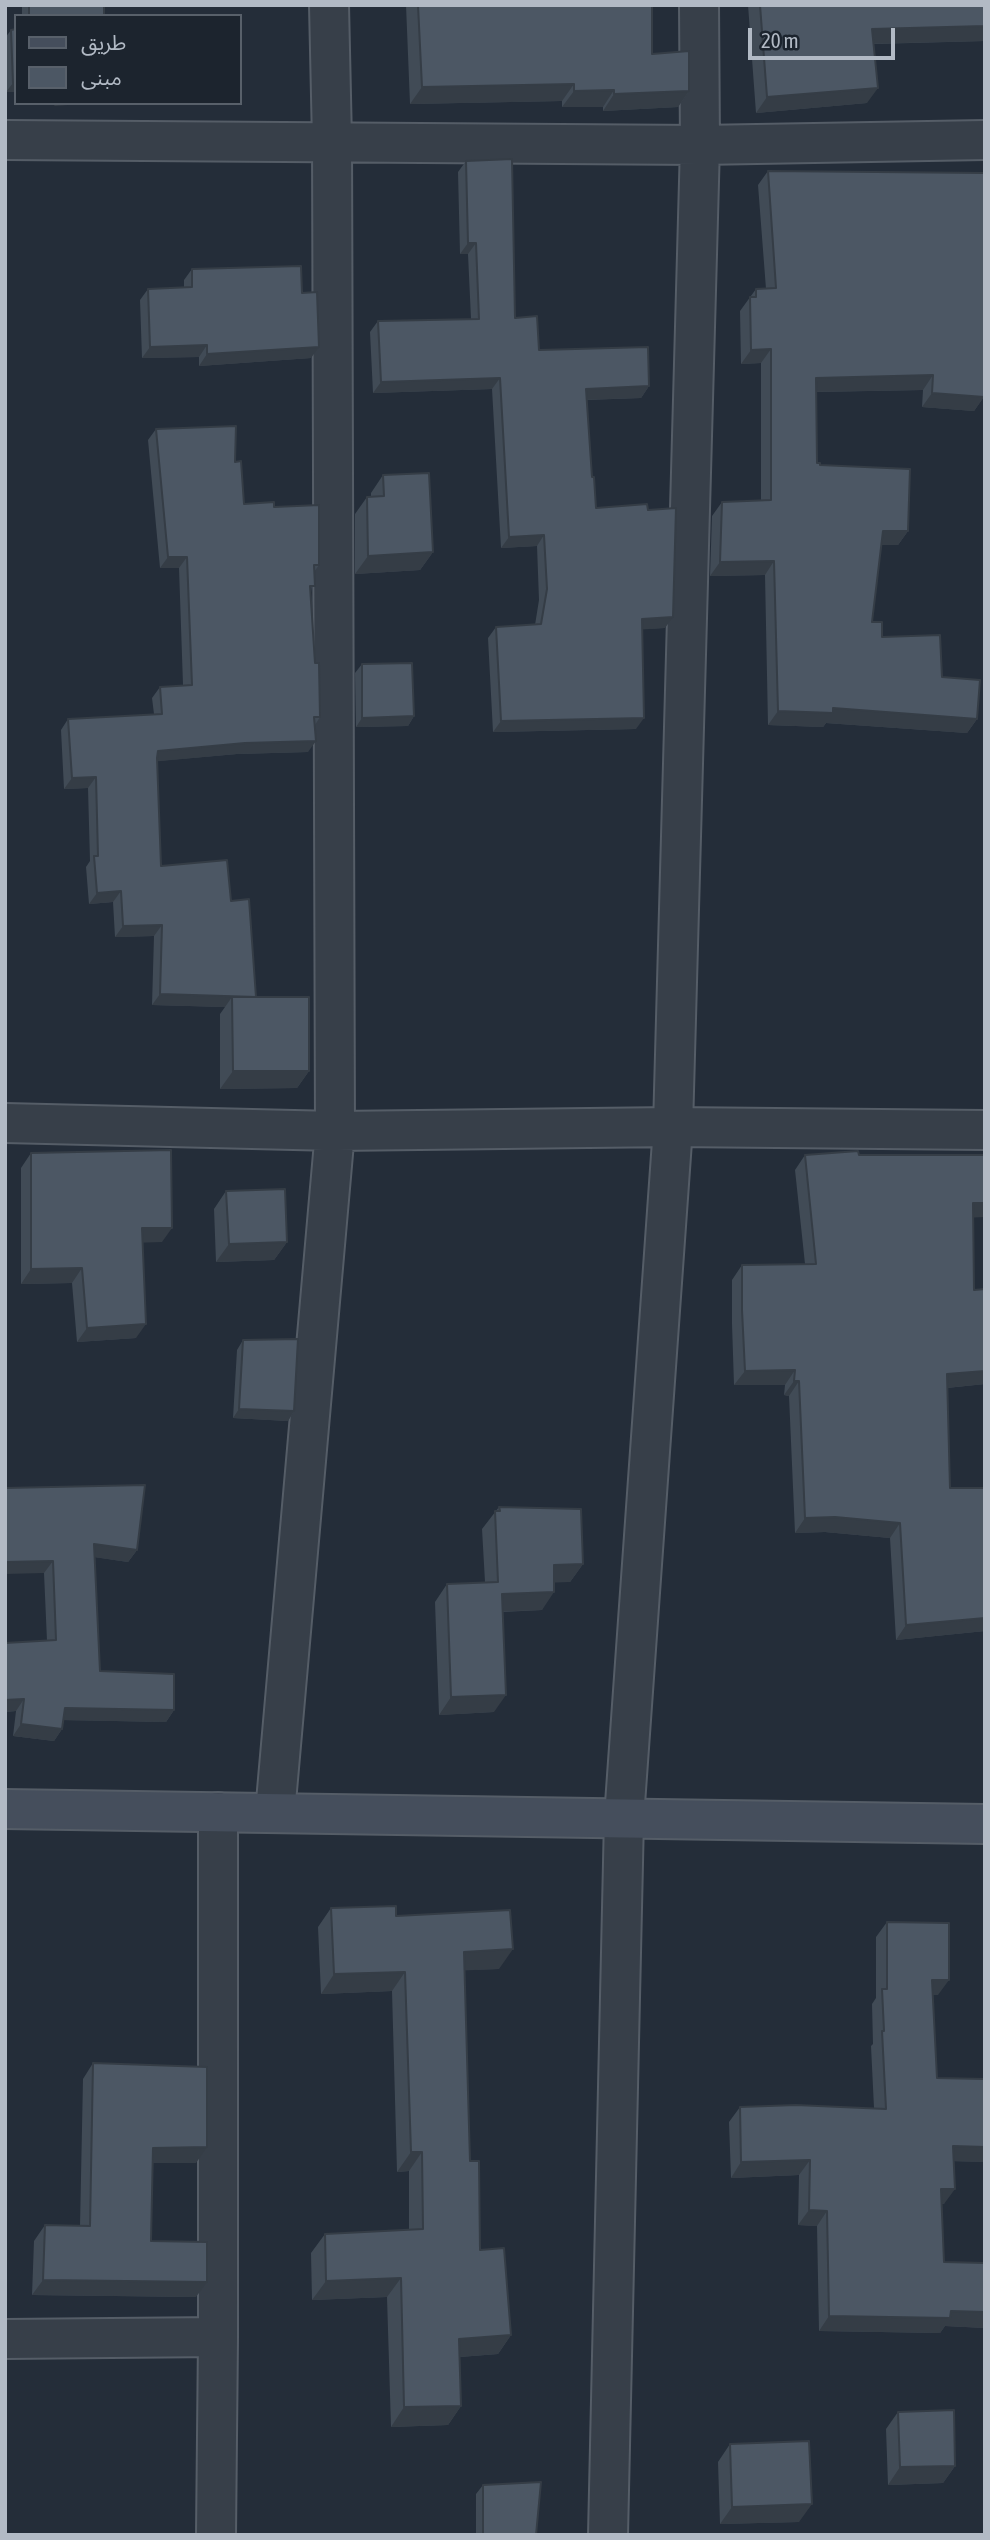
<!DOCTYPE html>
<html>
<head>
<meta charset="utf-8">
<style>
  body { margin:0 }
  #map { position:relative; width:990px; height:2540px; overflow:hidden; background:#242d39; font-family:"Asap Condensed","Noto Sans Arabic",sans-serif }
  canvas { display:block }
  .frame { position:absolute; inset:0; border:7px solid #b2bac5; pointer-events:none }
  .legend { position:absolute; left:14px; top:14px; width:228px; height:91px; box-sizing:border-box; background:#1c242e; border:2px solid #58606a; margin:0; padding:9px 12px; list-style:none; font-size:21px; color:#b2bac5 }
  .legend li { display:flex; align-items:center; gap:14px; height:35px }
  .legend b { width:35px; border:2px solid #58606a }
  .scale { position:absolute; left:748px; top:28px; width:147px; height:32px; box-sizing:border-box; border:4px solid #b2bac5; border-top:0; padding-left:9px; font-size:21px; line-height:24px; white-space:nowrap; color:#b2bac5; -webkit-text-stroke:5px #1c242e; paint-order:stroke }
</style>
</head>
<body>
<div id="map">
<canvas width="990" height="2540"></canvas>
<div class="frame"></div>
<ul class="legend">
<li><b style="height:9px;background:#454e5c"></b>طريق</li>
<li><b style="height:19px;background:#4c5764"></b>مبنى</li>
</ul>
<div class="scale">20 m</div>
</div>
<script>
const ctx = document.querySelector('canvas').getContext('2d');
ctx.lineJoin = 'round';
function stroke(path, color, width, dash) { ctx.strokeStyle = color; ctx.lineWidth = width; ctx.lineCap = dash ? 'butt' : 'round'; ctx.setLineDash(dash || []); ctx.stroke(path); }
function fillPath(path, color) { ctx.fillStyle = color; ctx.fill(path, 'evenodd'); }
const street = new Path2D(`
  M 5,140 L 700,145 L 985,140
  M 5,1123 L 335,1131 L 673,1127 L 985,1130
  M 275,1813 L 335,1131 L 332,141 L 329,5
  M 5,2339 L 218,2337
  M 216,2535 L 218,2337 L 218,1812
  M 608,2535 L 624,1818 L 673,1127 L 700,145 L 699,5`);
const secondary = new Path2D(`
  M 5,1809 L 985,1824`);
const wall = new Path2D(`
  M 22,5 L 104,5 L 104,16 L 22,16 Z
  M 406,5 L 652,5 L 652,54 L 689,91 L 678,107 L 603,111 L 603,107 L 562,107 L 562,101 L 410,104 Z
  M 748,5 L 985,5 L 985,41 L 874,44 L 867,103 L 756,113 Z
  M 11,30 L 16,92 L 6,92 L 5,38 Z
  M 466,161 L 515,318 L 539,350 L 649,386 L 641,398 L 586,400 L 592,477 L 596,508 L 665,628 L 642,629 L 636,729 L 493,732 L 488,638 L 496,627 L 535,625 L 539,600 L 537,546 L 501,548 L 492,389 L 373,393 L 370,332 L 378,321 L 471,319 L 468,254 L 460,254 L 458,172 Z
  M 768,171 L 985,173 L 985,395 L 974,411 L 922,407 L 923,390 L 816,392 L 817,463 L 908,531 L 898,545 L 881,545 L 872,622 L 882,637 L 942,677 L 977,719 L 967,733 L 826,723 L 823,727 L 768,725 L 765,575 L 710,576 L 712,516 L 722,502 L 761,500 L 761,363 L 741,364 L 740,311 L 756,289 L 766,289 L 758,185 Z
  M 192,269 L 302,293 L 311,358 L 199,366 L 199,357 L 142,358 L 140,300 L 148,289 L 184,287 L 184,280 Z
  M 156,429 L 235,462 L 244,504 L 274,507 L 319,565 L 314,572 L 311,593 L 315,663 L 320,717 L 315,725 L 308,752 L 237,754 L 157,761 L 161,866 L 231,901 L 256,997 L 309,1071 L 297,1088 L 220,1089 L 220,1014 L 225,1007 L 152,1005 L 154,936 L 115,937 L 113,902 L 89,904 L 86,867 L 90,861 L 88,788 L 64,789 L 61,730 L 68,719 L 154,714 L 152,698 L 160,687 L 183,685 L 179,568 L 160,568 L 148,440 Z
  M 383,475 L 433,552 L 420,570 L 355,574 L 355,514 L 367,497 L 371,496 L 371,493 Z
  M 362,664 L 414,716 L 408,726 L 356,727 L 355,673 Z
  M 31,1153 L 162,1242 L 143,1242 L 136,1338 L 77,1342 L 72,1283 L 21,1284 L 21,1168 Z
  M 805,1155 L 859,1155 L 973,1218 L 974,1290 L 985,1289 L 985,1384 L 947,1388 L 950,1488 L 985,1631 L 896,1640 L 890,1538 L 825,1532 L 795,1533 L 789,1396 L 784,1395 L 785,1385 L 734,1385 L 732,1324 L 732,1280 L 742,1265 L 805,1264 L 795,1170 Z
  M 226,1191 L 287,1242 L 274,1260 L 216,1262 L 214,1209 Z
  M 243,1340 L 294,1411 L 288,1421 L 233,1418 L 237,1350 Z
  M 5,1488 L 137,1550 L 128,1562 L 95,1557 L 100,1671 L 174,1710 L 166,1722 L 64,1720 L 62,1729 L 54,1741 L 13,1736 L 16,1711 L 5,1712 L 5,1643 L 47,1641 L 44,1573 Z
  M 499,1507 L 583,1564 L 570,1582 L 554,1582 L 542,1610 L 502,1612 L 494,1712 L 439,1715 L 435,1602 L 447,1584 L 485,1582 L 482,1529 Z
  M 331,1908 L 396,1916 L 499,1969 L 464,1970 L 470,2161 L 480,2250 L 511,2335 L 498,2354 L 460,2357 L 461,2406 L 448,2425 L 391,2427 L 387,2297 L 312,2300 L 311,2253 L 325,2234 L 409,2230 L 409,2171 L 397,2172 L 392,1991 L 321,1994 L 318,1927 Z
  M 887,1922 L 938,1995 L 933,1995 L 937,2078 L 985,2162 L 954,2161 L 944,2204 L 942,2204 L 944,2262 L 985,2263 L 985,2328 L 945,2326 L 940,2333 L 819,2331 L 817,2226 L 798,2225 L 799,2175 L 731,2178 L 729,2122 L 740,2107 L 874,2108 L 871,2046 L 873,2044 L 872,2004 L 876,1998 L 876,1937 Z
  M 93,2063 L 196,2163 L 153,2163 L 151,2241 L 196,2297 L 32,2295 L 34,2241 L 45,2225 L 80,2226 L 83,2079 Z
  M 898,2412 L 955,2466 L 943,2483 L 888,2485 L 886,2429 Z
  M 730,2444 L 799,2522 L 720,2524 L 718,2462 Z
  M 483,2485 L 536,2535 L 476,2535 L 476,2494 Z`);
const shadedWall = new Path2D(`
  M 985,26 L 985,41 L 862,44 L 872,29 Z
  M 13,83 L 16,83 L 16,92 L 6,92 Z
  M 574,84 L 562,101 L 410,104 L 422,87 Z
  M 878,88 L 867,103 L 756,113 L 767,97 Z
  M 614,90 L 603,107 L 562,107 L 574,91 Z
  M 689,91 L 678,107 L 603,111 L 614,94 Z
  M 56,103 L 95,103 L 54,106 Z
  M 468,243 L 476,243 L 468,254 L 460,254 Z
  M 207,345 L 199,357 L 142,358 L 150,347 Z
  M 319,347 L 311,358 L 199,366 L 207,354 Z
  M 771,349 L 761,363 L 741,364 L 751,350 Z
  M 933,375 L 923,390 L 806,392 L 816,378 Z
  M 500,378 L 492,389 L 373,393 L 381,382 Z
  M 649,386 L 641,398 L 578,400 L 586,389 Z
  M 932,393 L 984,397 L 974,411 L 922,407 Z
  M 883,531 L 908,531 L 898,545 L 873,545 Z
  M 544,535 L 537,546 L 501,548 L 509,537 Z
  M 433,552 L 420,570 L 355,574 L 368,556 Z
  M 168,557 L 187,557 L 179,568 L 160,568 Z
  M 774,561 L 765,575 L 710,576 L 720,562 Z
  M 673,617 L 665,628 L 634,630 L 642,619 Z
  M 833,708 L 977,719 L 967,733 L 826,723 L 823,727 L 768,725 L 778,711 Z
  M 414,716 L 408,726 L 356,727 L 362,718 Z
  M 644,718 L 636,729 L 493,732 L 501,721 Z
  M 316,741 L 308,752 L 237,754 L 150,762 L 158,751 L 245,743 Z
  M 96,777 L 88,788 L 64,789 L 72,778 Z
  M 121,891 L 113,902 L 89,904 L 97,893 Z
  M 162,925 L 154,936 L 115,937 L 123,926 Z
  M 160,994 L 256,997 L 232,997 L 225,1007 L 152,1005 Z
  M 233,1071 L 309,1071 L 297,1088 L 220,1089 Z
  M 973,1203 L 985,1203 L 985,1217 L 962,1218 Z
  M 142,1228 L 172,1228 L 162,1242 L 132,1243 Z
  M 287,1242 L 274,1260 L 216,1262 L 229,1244 Z
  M 82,1268 L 72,1283 L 21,1284 L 31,1269 Z
  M 146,1324 L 136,1338 L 77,1342 L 87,1328 Z
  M 795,1370 L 785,1385 L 734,1385 L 745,1371 Z
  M 985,1371 L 985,1384 L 936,1389 L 947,1374 Z
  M 794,1381 L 799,1381 L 789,1396 L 784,1395 Z
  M 239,1409 L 294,1411 L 288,1421 L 233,1418 Z
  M 835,1517 L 900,1523 L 890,1538 L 825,1532 L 795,1533 L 805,1518 Z
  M 94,1544 L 137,1550 L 128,1562 L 86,1556 Z
  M 53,1561 L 44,1573 L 5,1574 L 5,1562 Z
  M 583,1564 L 570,1582 L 541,1583 L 554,1565 Z
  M 554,1592 L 542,1610 L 489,1612 L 502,1594 Z
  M 985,1618 L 985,1631 L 896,1640 L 906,1625 Z
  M 506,1695 L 494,1712 L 439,1715 L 451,1697 Z
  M 24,1699 L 16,1711 L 5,1712 L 5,1700 Z
  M 65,1708 L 174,1710 L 166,1722 L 57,1720 Z
  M 21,1724 L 62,1729 L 54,1741 L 13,1736 Z
  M 513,1949 L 499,1969 L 450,1971 L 464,1952 Z
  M 405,1972 L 392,1991 L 321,1994 L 334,1974 Z
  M 932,1980 L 949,1980 L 938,1995 L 922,1995 Z
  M 953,2146 L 985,2147 L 985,2162 L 943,2161 Z
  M 207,2147 L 196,2163 L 143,2163 L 153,2148 Z
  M 411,2152 L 422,2152 L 409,2171 L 397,2172 Z
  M 810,2160 L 799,2175 L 731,2178 L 741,2162 Z
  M 941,2189 L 955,2189 L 944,2204 L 931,2204 Z
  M 809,2210 L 827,2211 L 817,2226 L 798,2225 Z
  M 401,2278 L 387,2297 L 312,2300 L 326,2281 Z
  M 43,2280 L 207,2282 L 196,2297 L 32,2295 Z
  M 951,2311 L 985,2312 L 985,2328 L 945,2326 L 940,2333 L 819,2331 L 829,2316 Z
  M 511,2335 L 498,2354 L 446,2358 L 459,2339 Z
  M 461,2406 L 448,2425 L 391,2427 L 404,2407 Z
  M 955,2466 L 943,2483 L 888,2485 L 900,2467 Z
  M 812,2504 L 799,2522 L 720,2524 L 732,2507 Z`);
const building = new Path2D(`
  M 29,5 L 104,5 L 104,16 L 29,16 Z
  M 418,5 L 652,5 L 652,54 L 689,51 L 689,91 L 614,94 L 614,90 L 574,91 L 574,84 L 422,87 Z
  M 760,5 L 985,5 L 985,26 L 872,29 L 878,88 L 767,97 Z
  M 16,29 L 16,83 L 13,83 L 11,30 Z
  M 512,159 L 515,318 L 537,316 L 539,350 L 648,347 L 649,386 L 586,389 L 592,477 L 594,477 L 596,508 L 647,504 L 648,510 L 676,508 L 673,617 L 642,619 L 644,718 L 501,721 L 496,627 L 541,624 L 547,589 L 544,535 L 509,537 L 500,378 L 381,382 L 378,321 L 479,319 L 476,243 L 468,243 L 466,161 Z
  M 768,171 L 985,173 L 984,397 L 932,393 L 933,375 L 816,378 L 817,463 L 820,463 L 820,465 L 910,469 L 908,531 L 883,531 L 872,622 L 882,622 L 882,637 L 940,635 L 942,677 L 980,680 L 977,719 L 833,708 L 833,713 L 778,711 L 774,561 L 720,562 L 722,502 L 771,500 L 771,349 L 751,350 L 750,297 L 756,297 L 756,289 L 776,288 Z
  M 301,266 L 302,293 L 317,292 L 319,347 L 207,354 L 207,345 L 150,347 L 148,289 L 192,287 L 192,269 Z
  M 236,426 L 235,462 L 241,461 L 244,504 L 274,502 L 274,507 L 319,505 L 319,565 L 314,565 L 315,586 L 310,586 L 315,663 L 319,663 L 320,717 L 314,717 L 316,741 L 245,743 L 158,751 L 157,758 L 161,866 L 227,860 L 231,901 L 249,899 L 256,997 L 160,994 L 162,925 L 123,926 L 121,891 L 97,893 L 94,856 L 98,856 L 96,777 L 72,778 L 68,719 L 162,714 L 160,687 L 192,685 L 187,557 L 168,557 L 156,429 Z
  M 429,473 L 433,552 L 368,556 L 367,497 L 384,496 L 383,475 Z
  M 412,663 L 414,716 L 362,718 L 362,664 Z
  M 232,997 L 309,997 L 309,1071 L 233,1071 Z
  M 171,1150 L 172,1228 L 142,1228 L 146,1324 L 87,1328 L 82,1268 L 31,1269 L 31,1153 Z
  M 858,1151 L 859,1155 L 985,1155 L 985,1203 L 973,1203 L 974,1290 L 985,1289 L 985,1371 L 947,1374 L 950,1488 L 985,1488 L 985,1618 L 906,1625 L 900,1523 L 835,1517 L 805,1518 L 799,1381 L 794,1381 L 795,1370 L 745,1371 L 742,1310 L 742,1265 L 816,1264 L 805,1155 Z
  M 285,1189 L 287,1242 L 229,1244 L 226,1191 Z
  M 298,1339 L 294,1411 L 239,1409 L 243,1340 Z
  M 145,1485 L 137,1550 L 94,1544 L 100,1671 L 174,1674 L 174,1710 L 65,1708 L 62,1729 L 21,1724 L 24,1699 L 5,1700 L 5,1643 L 56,1640 L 53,1561 L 5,1562 L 5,1488 Z
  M 499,1507 L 581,1509 L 583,1564 L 554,1565 L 554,1592 L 502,1594 L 506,1695 L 451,1697 L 447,1584 L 498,1582 L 495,1511 L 500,1511 Z
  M 396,1906 L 396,1916 L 510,1910 L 513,1949 L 464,1952 L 470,2161 L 479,2161 L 480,2250 L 504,2248 L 511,2335 L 459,2339 L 461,2406 L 404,2407 L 401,2278 L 326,2281 L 325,2234 L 423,2229 L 422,2152 L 411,2152 L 405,1972 L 334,1974 L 331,1908 Z
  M 887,1922 L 949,1923 L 949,1980 L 932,1980 L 937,2078 L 985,2079 L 985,2147 L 953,2146 L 955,2189 L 941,2189 L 944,2262 L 985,2263 L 985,2312 L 951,2311 L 950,2318 L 829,2316 L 827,2211 L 809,2210 L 810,2160 L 741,2162 L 740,2107 L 796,2105 L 886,2109 L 882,2031 L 884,2031 L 882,1989 L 887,1989 Z
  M 93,2063 L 207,2067 L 207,2147 L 153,2148 L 151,2241 L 207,2242 L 207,2282 L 43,2280 L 45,2225 L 90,2226 Z
  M 954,2410 L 955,2466 L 900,2467 L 898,2412 Z
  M 809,2441 L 812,2504 L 732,2507 L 730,2444 Z
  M 541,2482 L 536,2535 L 483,2535 L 483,2485 Z`);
stroke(street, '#555d67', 42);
stroke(secondary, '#555d67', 42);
stroke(street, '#373f49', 38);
stroke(secondary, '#454e5c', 38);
fillPath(wall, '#414b56');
fillPath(shadedWall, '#353d46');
fillPath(building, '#4c5764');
stroke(building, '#353d46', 2);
</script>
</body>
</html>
